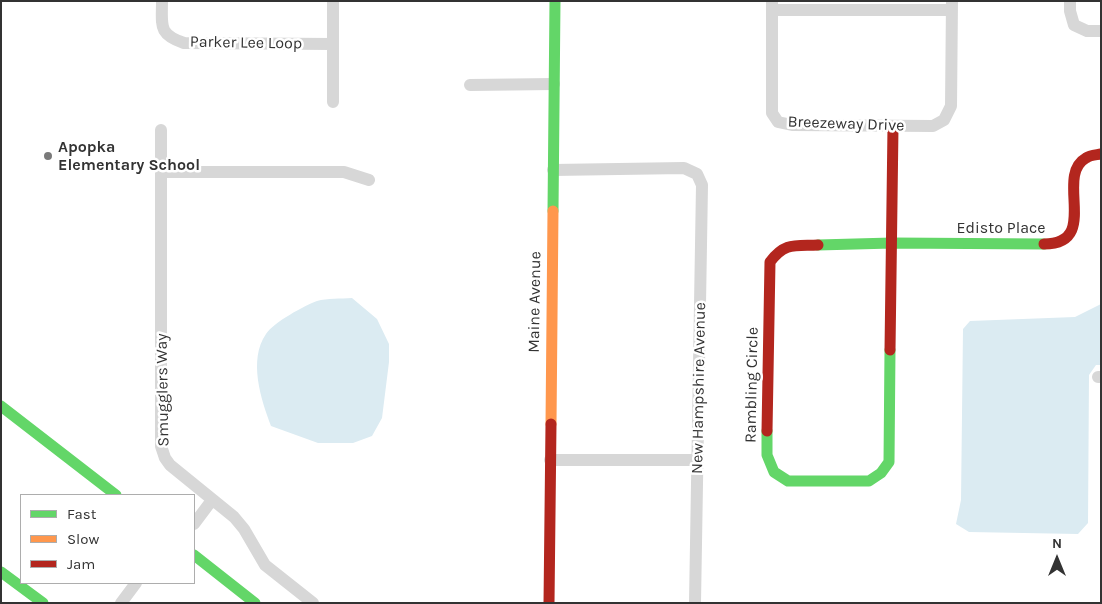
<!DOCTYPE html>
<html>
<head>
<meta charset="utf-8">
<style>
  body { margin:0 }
  #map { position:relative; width:1102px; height:604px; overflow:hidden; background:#fff; font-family:Karla,sans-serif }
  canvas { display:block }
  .frame { position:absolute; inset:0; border:2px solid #333; pointer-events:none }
  .legend { position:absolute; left:20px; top:494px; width:175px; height:90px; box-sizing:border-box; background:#fff; border:1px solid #adadad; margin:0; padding:6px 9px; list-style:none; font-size:15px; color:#333 }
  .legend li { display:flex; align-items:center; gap:10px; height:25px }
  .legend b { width:25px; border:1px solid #adadad }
  .north { position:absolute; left:1032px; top:534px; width:50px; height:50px; -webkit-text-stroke:4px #fff; paint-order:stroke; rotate:0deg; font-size:14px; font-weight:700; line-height:20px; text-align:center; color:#333 }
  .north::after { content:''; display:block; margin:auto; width:18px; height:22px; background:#333; clip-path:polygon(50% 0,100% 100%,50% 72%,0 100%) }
</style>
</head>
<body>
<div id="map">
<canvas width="1102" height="604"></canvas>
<div class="frame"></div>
<ul class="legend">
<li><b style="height:6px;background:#63d668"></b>Fast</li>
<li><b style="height:6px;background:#ff974d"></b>Slow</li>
<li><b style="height:6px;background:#b3261e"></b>Jam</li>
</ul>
<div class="north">N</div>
</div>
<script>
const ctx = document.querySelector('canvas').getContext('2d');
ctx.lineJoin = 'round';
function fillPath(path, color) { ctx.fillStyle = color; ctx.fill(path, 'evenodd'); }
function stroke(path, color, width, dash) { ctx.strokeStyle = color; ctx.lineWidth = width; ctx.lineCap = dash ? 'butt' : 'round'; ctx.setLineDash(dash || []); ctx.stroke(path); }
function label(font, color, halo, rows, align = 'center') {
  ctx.font = font + ' Karla,sans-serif'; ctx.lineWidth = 5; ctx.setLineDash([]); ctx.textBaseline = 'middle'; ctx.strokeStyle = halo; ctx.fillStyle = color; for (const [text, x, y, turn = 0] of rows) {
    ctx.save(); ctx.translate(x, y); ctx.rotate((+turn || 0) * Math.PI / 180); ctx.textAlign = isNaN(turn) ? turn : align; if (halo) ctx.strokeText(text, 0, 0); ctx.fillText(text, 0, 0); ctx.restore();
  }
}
const water = new Path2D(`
  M 352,298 L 377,319 L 389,344 L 389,362 L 382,418 L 372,436 L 353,443 L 318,443 L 271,426 C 261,399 248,360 266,334 C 274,322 304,306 317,301 C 327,298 341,299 352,298 Z
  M 1101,304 L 1101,365 L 1096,365 L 1089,375 L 1088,523 L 1078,534 L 969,532 L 956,524 L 961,500 L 963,329 L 970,321 L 1075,317 Z`);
const street = new Path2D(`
  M 162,1 C 162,26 158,34 184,43 L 333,44
  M 772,1 L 772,113 L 778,122 L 792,125 L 933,126 L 944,120 L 951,106 L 952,1
  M 1070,1 L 1070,11 L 1074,25 L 1087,31 L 1101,31
  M 772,10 L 952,10
  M 470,85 L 554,84
  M 333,102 L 333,1
  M 161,130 L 161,446 L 165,458 L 170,465 L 234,517 L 244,529 L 265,565 L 313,603
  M 553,170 L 684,168 L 697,174 L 702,185 L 695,603
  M 161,172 L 344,172 L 369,180
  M 1098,377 L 1101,377
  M 550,460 L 698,460
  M 194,524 L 212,500
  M 121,603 L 136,583`);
const fast = new Path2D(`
  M 553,211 L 555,1
  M 818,245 L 892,243 L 1044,244
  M 1,406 L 116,495
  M 767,431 L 767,455 L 774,472 L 788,481 L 869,481 L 881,473 L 889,462 L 890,350
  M 194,555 L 255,603
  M 1,572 L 43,603`);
const slow = new Path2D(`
  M 551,424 L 553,211`);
const jam = new Path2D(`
  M 1044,244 C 1101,244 1054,176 1086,158 C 1090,155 1096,155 1101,154
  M 890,350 L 893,127
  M 767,431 L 770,262 C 785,242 795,246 818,245
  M 549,603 L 551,424`);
const markers = [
  [48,156,5,"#7a7a7a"]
];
const streetNames = [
  ["Parker Lee Loop",246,43,1],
  ["Breezeway Drive",846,124,2],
  ["Edisto Place",1001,228],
  ["Maine Avenue",535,302,-89],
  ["Rambling Circle",752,385,-89],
  ["New Hampshire Avenue",699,388,-89],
  ["Smugglers Way",163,390,-91]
];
const poiNames = [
  ["Apopka",58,147],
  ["Elementary School",58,165]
];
fillPath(water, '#dbebf2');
stroke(street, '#d7d7d7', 12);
stroke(fast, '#63d668', 11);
stroke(slow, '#ff974d', 11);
stroke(jam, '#b3261e', 11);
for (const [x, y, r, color] of markers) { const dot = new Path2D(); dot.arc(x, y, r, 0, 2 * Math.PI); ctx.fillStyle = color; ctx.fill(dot); stroke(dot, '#fff', 2); }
label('16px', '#333', '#fff', streetNames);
label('bold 16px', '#333', '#fff', poiNames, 'left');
</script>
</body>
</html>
